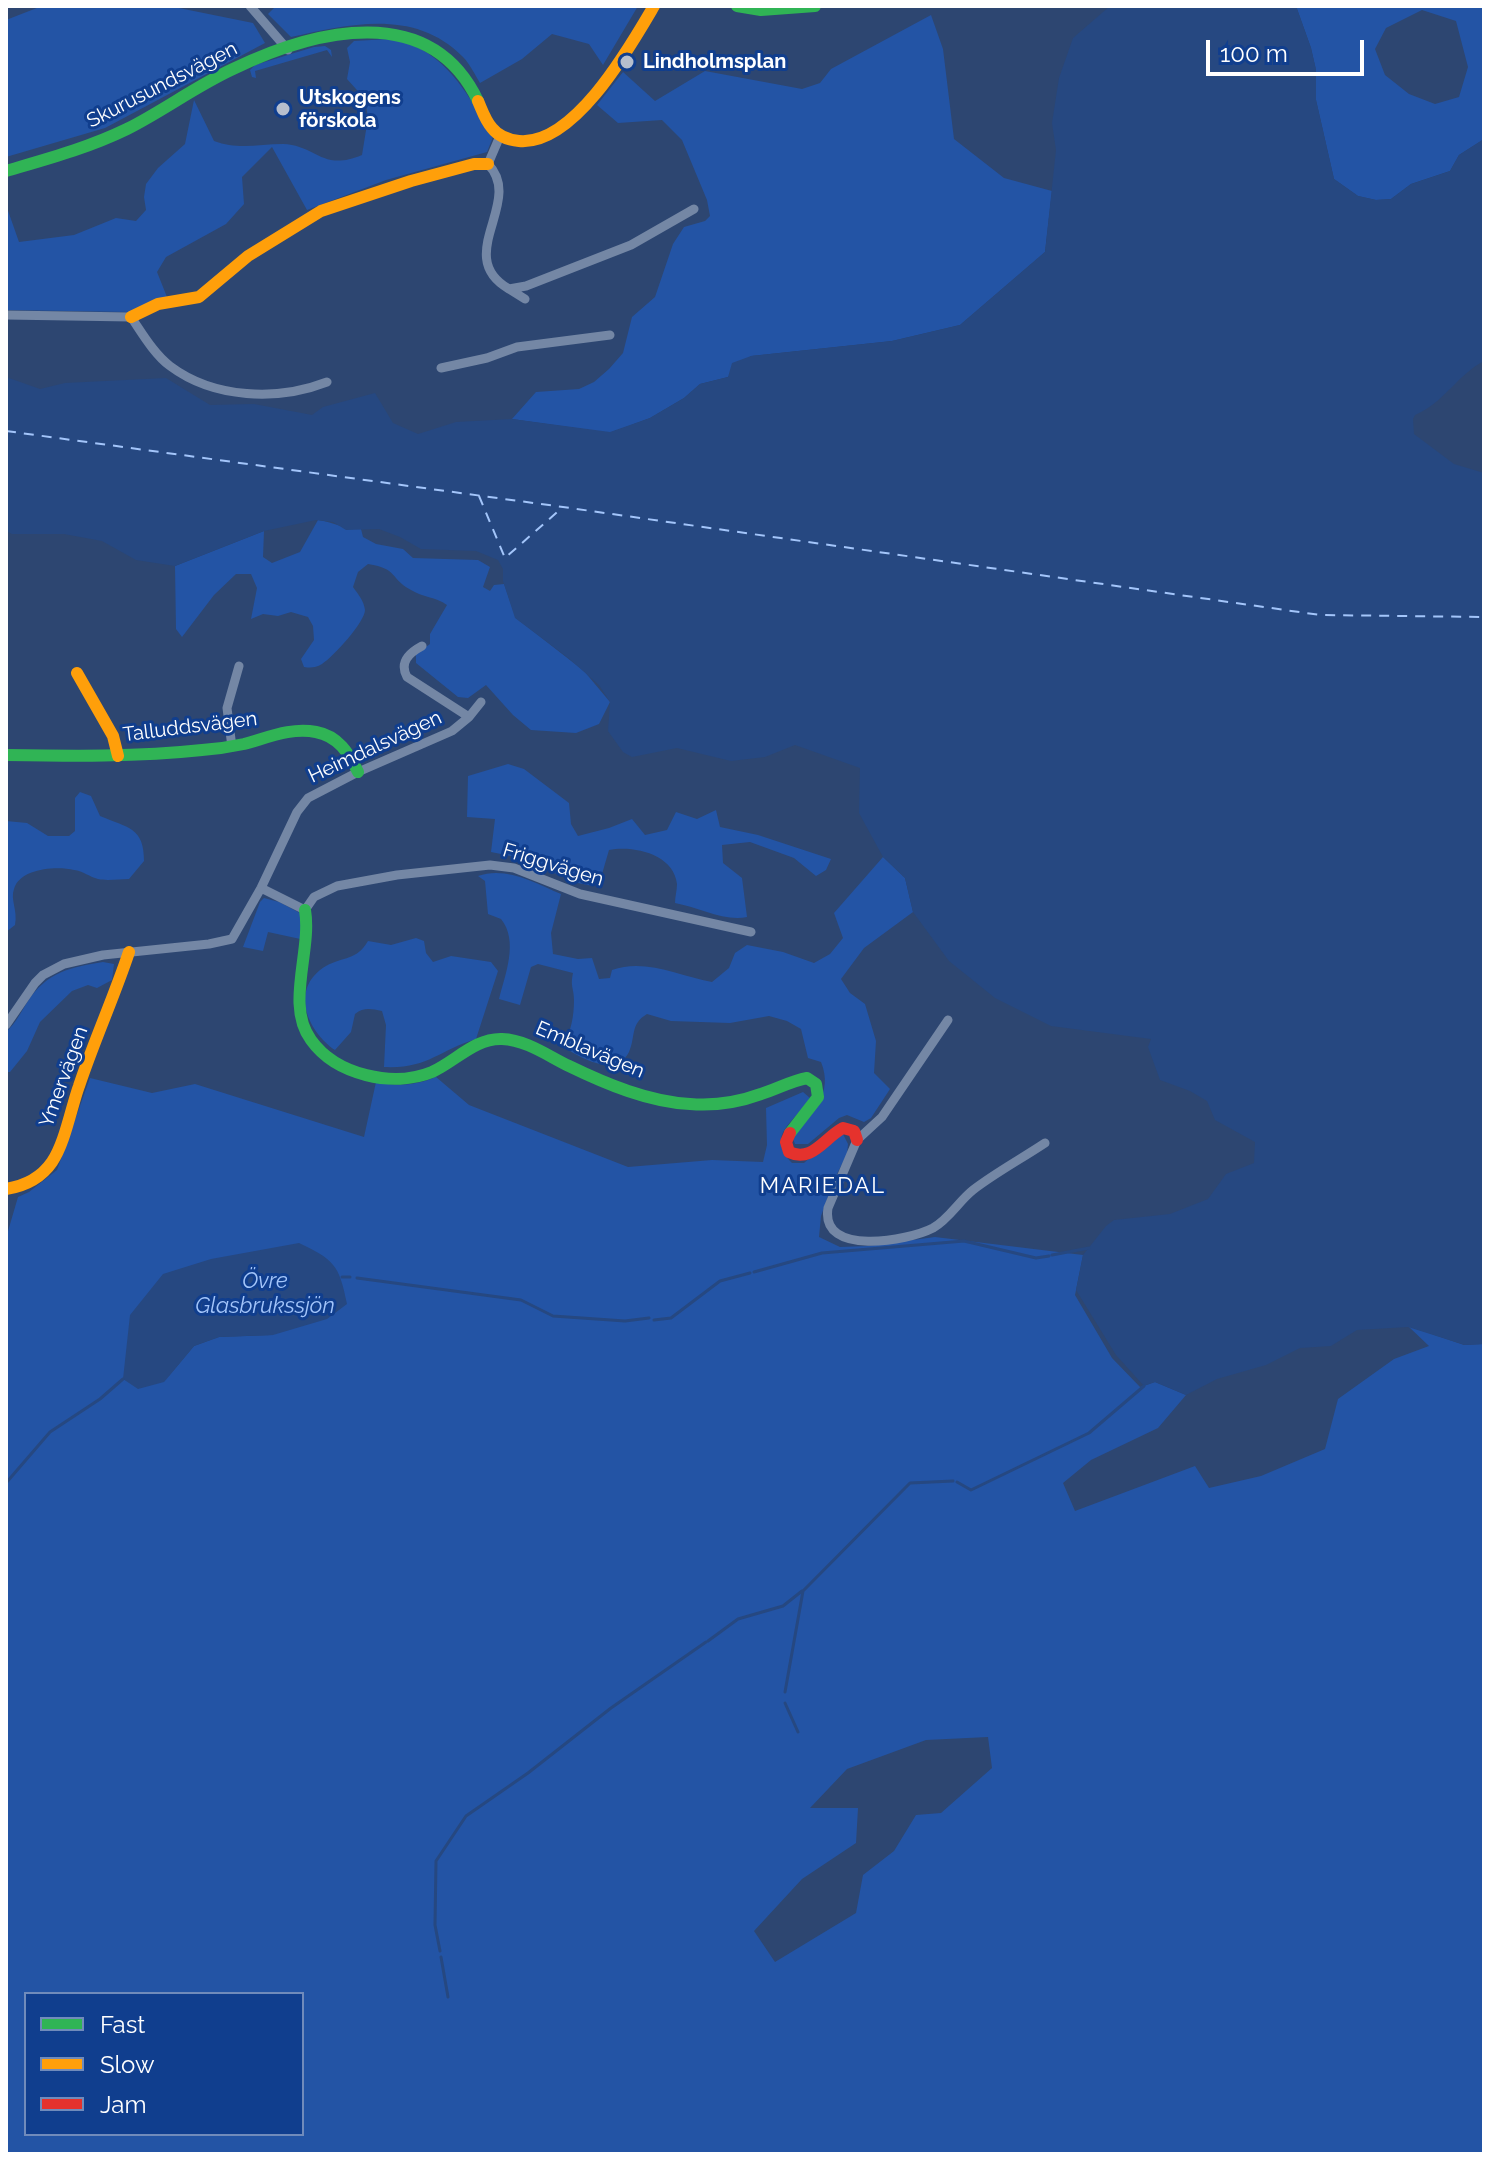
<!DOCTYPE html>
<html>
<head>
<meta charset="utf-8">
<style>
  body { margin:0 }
  #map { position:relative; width:1490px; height:2160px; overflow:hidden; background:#2d4671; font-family:Raleway,sans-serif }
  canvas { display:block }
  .frame { position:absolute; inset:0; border:8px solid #fff; pointer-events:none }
  .legend { position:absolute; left:24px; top:1992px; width:280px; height:144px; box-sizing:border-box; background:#103e8e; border:2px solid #708bbb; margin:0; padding:10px 14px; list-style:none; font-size:24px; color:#fff }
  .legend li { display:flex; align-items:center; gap:16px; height:40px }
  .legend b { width:40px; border:2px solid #708bbb }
  .scale { position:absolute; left:1206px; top:40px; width:158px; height:36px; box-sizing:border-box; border:4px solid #fff; border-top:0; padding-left:10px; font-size:24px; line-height:28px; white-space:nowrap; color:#fff; -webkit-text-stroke:6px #103e8e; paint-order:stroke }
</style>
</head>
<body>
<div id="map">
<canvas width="1490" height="2160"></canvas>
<div class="frame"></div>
<ul class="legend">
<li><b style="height:10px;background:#30b455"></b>Fast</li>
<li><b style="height:10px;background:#ff9f0a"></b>Slow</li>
<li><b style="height:10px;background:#e5322d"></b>Jam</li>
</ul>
<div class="scale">100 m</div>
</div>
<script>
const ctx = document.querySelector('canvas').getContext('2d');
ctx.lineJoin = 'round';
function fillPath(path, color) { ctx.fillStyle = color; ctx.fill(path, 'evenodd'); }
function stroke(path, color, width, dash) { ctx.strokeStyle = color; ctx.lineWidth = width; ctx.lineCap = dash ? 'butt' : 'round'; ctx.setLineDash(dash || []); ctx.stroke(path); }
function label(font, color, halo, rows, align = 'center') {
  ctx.font = font + ' Raleway,sans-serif'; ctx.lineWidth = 6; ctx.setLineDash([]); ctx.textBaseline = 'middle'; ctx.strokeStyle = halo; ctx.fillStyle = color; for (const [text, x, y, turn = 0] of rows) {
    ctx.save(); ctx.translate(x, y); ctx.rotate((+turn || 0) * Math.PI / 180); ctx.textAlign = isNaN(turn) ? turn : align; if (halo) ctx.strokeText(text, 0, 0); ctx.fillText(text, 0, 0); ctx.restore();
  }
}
const green = new Path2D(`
  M 42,6 L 169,6 L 253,23 L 265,43 L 105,128 L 6,157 L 6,20 Z
  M 276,6 L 638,6 L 603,65 L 589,44 L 552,34 L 522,59 L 480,83 C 475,75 470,64 463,57 C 415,8 350,24 291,37 L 268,14 Z
  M 1296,6 L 1484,6 L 1484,139 L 1459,155 L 1450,171 L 1411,184 L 1391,199 L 1376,200 L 1358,196 L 1334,179 L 1316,100 L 1316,70 L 1311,48 ZM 1422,10 L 1456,21 L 1468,67 L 1459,97 L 1435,104 L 1409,94 L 1385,75 L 1375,49 L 1386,28 Z
  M 931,15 L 943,49 L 954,139 L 1004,178 L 1052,191 L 1045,252 L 960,325 L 892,341 L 751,356 L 728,377 L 700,384 L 684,398 L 650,418 L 610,433 L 512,419 L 536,392 L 579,389 L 594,382 L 609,369 L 623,353 L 632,317 L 655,297 L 673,244 L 684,227 L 705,221 L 710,216 L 707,200 L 682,140 L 662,120 L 618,123 L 597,105 L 623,72 L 655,101 L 705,71 L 802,89 L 820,83 L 831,69 Z
  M 389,39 C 443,46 468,94 493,137 L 487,152 L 386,180 L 307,210 L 272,147 L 242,177 L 244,204 L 226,224 L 166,257 L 157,272 L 167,297 L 130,312 L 6,310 L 6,205 L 19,242 L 74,235 L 116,218 L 136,221 L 146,210 L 144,197 L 146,184 L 158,168 L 185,144 L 194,100 L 214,141 C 238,150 259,144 283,144 C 316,145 322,172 362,155 L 368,118 L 365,99 L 347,79 L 350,62 L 347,48 L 354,41 Z
  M 325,46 L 331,50 L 332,57 L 327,50 L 255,71 L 256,78 L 252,77 L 250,70 L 255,65 L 314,47 Z
  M 318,520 C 334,522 345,530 361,529 L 363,537 L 376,544 L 403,549 L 413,558 L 478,560 L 490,567 L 483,587 L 490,591 L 494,585 L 504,584 L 516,618 L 584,671 L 610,702 L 599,724 L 576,733 L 531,730 L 513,715 L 486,685 L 468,698 L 458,697 L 416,663 L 416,654 L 430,644 L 430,634 L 447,605 C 436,597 422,597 411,590 C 389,578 399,569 368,564 L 358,572 L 353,587 C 358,594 364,601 365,610 C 365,622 333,657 322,664 C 315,668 311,668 304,667 L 301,659 L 314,640 L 313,626 L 308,617 L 291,612 L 278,616 L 263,614 L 251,619 L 257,588 L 251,574 L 236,574 L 214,595 L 182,637 L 176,629 L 175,566 L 264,531 L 263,557 L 272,563 L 300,552 Z
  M 508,764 L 524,769 L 569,803 L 571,824 L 578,836 L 609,828 L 632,819 L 645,835 L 667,830 L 676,812 L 697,819 L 716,810 L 720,827 L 758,835 L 831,859 L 826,870 L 816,876 L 794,858 L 750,842 L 722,845 L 723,863 L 742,878 L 747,917 C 725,922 698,907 675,903 C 675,897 677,890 677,884 C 674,854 633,845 609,850 L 602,874 L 593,886 L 578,883 L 516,857 L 491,852 L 495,819 L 467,817 L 468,776 Z
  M 80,792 L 91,796 L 100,816 C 128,828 144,827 144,861 L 129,879 C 119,879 107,881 98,879 C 90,877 83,871 74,870 C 57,866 20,868 14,889 C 10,900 18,910 15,925 L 6,932 L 6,821 L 27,823 L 48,836 L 69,836 L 75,831 L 75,798 Z
  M 883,857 L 905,878 L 913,912 L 864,948 L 841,979 L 850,993 L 865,1004 L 876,1041 L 874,1073 L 890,1089 L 871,1118 L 864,1122 L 847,1115 L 839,1118 L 808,1144 L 795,1144 L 792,1136 C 812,1113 834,1094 821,1062 L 808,1058 L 801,1029 L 787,1021 L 769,1016 L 730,1023 L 671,1021 L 647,1014 C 630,1024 636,1036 629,1052 C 616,1078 579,1058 563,1046 C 571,1032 574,1016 574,1000 C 574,988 570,987 573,973 L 538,964 L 531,967 L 520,1005 L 499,999 C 505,975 519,941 501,919 L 488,914 L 485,881 L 478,876 C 506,866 535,883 561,894 L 551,933 L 553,954 L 578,959 L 592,958 L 599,979 L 610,978 L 612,970 C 645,958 679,976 712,982 L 729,968 L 735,953 L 747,945 L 783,952 L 814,963 L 830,954 L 843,938 L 834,913 Z
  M 264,898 L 279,902 L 300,913 L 305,940 L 268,932 L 263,951 L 243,947 L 260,902 Z
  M 416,938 L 424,941 L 426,953 L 433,962 L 451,956 L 491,962 L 498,971 L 476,1039 C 437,1051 428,1069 384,1067 L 386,1025 L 382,1011 C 371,1009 364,1007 355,1014 L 351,1032 L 335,1050 C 307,1031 289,988 326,966 C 344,956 356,961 368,941 L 391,945 Z
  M 103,962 L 114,964 L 112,980 L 97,988 L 88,985 L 72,991 L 40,1022 L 27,1051 L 10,1072 L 6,1072 L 6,1032 C 16,1023 21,1012 28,1001 C 47,972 71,967 103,962 Z
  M 436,1077 L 469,1105 L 628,1167 L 712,1160 L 763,1162 L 767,1145 L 766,1108 L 803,1092 L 810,1098 C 796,1122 764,1134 792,1163 L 804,1163 L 831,1139 L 843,1134 L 848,1144 L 847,1154 L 834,1180 L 821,1216 L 819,1237 L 840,1247 L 868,1246 L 935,1237 L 1083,1255 L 1075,1295 L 1112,1358 L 1140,1387 L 1155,1382 L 1186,1395 L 1158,1428 L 1091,1460 L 1063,1483 L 1075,1511 L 1195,1466 L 1209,1488 L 1261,1476 L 1325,1449 L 1338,1399 L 1394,1359 L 1429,1346 L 1408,1326 L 1464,1345 L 1484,1344 L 1484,2154 L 6,2154 L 6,1238 L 18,1197 L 29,1192 L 57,1170 L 90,1078 L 152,1093 L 195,1084 L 364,1137 L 376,1082 C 397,1086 415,1086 436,1077 ZM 265,1251 L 273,1335 L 219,1337 L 194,1346 L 164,1382 ZM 988,1737 L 992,1768 L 941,1813 L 916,1815 L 894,1851 L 863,1875 L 856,1913 L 775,1962 L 754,1931 L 802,1879 L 856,1843 L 858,1808 L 810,1808 L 847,1769 L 926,1740 ZM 26,1994 L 302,1994 L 302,2134 L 26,2134 Z`);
const water = new Path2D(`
  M 1110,6 L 1296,6 L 1311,48 L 1316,70 L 1316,100 L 1334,179 L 1358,196 L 1376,200 L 1391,199 L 1411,184 L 1450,171 L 1459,155 L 1484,139 L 1484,361 C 1457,375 1444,403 1415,415 L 1413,419 L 1414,434 L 1454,464 L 1484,473 L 1484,1344 L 1465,1345 L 1408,1327 L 1357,1330 L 1331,1346 L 1300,1348 L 1266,1365 L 1217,1379 L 1186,1395 L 1155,1382 L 1144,1386 L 1116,1355 L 1076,1290 L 1083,1255 L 1106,1226 L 1114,1220 L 1170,1214 L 1208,1199 L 1226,1174 L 1254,1163 L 1255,1142 L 1215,1120 L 1207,1101 L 1190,1091 L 1160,1080 L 1148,1047 L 1151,1039 L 1051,1026 L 995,998 L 949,961 L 913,912 L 905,878 L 883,857 L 859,813 L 860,768 L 795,745 L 765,757 L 731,761 L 677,748 L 632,757 L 623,752 L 608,731 L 610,702 L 599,685 L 567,657 L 515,618 L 503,581 L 503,569 L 498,560 L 476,551 L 421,549 L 400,537 L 379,529 L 346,530 L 333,522 L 316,520 L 264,531 L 175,566 L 136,560 L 102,541 L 64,534 L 12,534 L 6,531 L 6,377 L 40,389 L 65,383 L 166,378 L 210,405 L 254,404 L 312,415 L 323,407 L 375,393 L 393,423 L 418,434 L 456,422 L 512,419 L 610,432 L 650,418 L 684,398 L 700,384 L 728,377 L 732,363 L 751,356 L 892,341 L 960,325 L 1045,252 L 1056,150 L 1052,123 L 1059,78 L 1073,38 Z
  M 299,1243 C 334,1260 339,1264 347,1304 L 327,1319 L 273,1335 L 219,1337 L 194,1346 L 164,1382 L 138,1389 L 123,1379 L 130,1315 L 163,1274 L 211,1259 Z`);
const stream = new Path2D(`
  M 1052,1255 L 1089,1248
  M 754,1272 L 822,1253 L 964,1241 L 1036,1258 L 1049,1256
  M 342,1277 L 350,1277
  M 357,1278 L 521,1300 L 553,1316 L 625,1321 L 649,1318
  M 654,1320 L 671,1318 L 720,1281 L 750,1273
  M 957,1482 L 971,1490 L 1089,1433 L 1144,1386
  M 6,1483 L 50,1432 L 100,1399 L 123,1379
  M 708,1641 L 738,1619 L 783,1606 L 802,1591
  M 785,1692 L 803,1591 L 910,1483 L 953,1481
  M 785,1703 L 798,1732
  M 440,1951 L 435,1925 L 436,1861 L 466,1816 L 528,1773 L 611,1708 L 706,1642
  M 441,1957 L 448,1997`);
const ferry = new Path2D(`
  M 6,431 L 563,507 L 1320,615 L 1484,617
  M 479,496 L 505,558 L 563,507`);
const street = new Path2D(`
  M 250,6 L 288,50
  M 500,136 L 488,164 C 525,202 452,256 509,289 L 526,286 L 631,245 L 694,209
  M 509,289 L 525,299
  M 6,315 L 131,317 C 142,333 154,354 170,366 C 214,399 278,401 327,382
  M 441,368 L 487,358 L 517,347 L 610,335
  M 469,717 L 481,702
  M 232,747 L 227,708 L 239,666
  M 261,888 L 305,910 L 314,897 L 337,886 L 397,875 L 490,865 L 514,868 L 580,894 L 751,932
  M 948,1020 L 882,1117 L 857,1140 L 828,1208 C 820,1257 908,1241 933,1228 C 949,1219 959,1201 973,1190 C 995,1173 1021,1159 1045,1143
  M 6,1025 L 35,983 L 43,975 L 64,964 L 103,955 L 209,944 L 232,939 L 261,888 L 297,812 L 308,798 L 358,772 L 452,731 L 469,717 L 407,677 C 399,662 409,653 422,646`);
const fast = new Path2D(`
  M 737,6 L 761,10 L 815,6
  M 6,171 C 47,159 88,148 127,129 C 163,111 196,86 233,69 C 314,30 430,0 478,101
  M 6,755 C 71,756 137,757 202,750 C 216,749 230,747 244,744 C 267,738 291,727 316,732 C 338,736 349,753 358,772
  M 305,910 C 312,951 285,1005 311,1040 C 336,1075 393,1088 432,1072 C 456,1061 475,1038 502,1039 C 527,1040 548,1056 569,1066 C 606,1084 649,1102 690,1104 C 714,1106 739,1102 761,1094 C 777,1089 791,1081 807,1078 L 816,1084 L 818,1097 L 790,1133`);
const slow = new Path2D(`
  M 478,101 C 482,110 485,120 492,128 C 499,137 509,140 519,141 C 574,146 630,47 654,6
  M 131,317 L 158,304 L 199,297 L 248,256 L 321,211 L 411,181 L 474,164 L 488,164
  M 77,673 L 113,736 L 118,756
  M 6,1189 C 25,1186 41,1178 52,1162 C 65,1143 71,1108 79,1086 C 94,1041 114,997 129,952`);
const jam = new Path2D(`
  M 790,1133 L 786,1142 L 789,1152 C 812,1163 824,1138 843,1128 L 854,1131 L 857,1140`);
const markers = [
  [627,62,8,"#b6becd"],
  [283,109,8,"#b6becd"]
];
const poiNames = [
  ["Lindholmsplan",643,62],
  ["Utskogens",299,98],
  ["förskola",299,121]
];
const streetNames = [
  ["Skurusundsvägen",162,85,-27],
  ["Talluddsvägen",190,727,-7],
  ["Heimdalsvägen",375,747,-25],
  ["Friggvägen",553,865,17],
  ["Emblavägen",590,1050,23],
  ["Ymervägen",64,1077,-70]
];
const neighbourhoodNames = [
  ["MARIEDAL",823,1186]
];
const waterNames = [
  ["Övre",265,1281],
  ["Glasbrukssjön",265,1306]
];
fillPath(green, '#2354a5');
fillPath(water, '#264881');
stroke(stream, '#264881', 3);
stroke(ferry, '#a3c5fa', 2, [10, 8]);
stroke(street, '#7487a5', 9);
stroke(fast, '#30b455', 12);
stroke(slow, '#ff9f0a', 12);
stroke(jam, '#e5322d', 12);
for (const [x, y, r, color] of markers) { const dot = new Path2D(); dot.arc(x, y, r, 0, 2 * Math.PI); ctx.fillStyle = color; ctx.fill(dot); stroke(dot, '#103e8e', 3); }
label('bold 20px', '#fff', '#103e8e', poiNames, 'left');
label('20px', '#fff', '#103e8e', streetNames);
ctx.letterSpacing = '2px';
label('22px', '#fff', '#103e8e', neighbourhoodNames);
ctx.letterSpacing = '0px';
label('italic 22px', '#a3c5fa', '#103e8e', waterNames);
</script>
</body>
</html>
